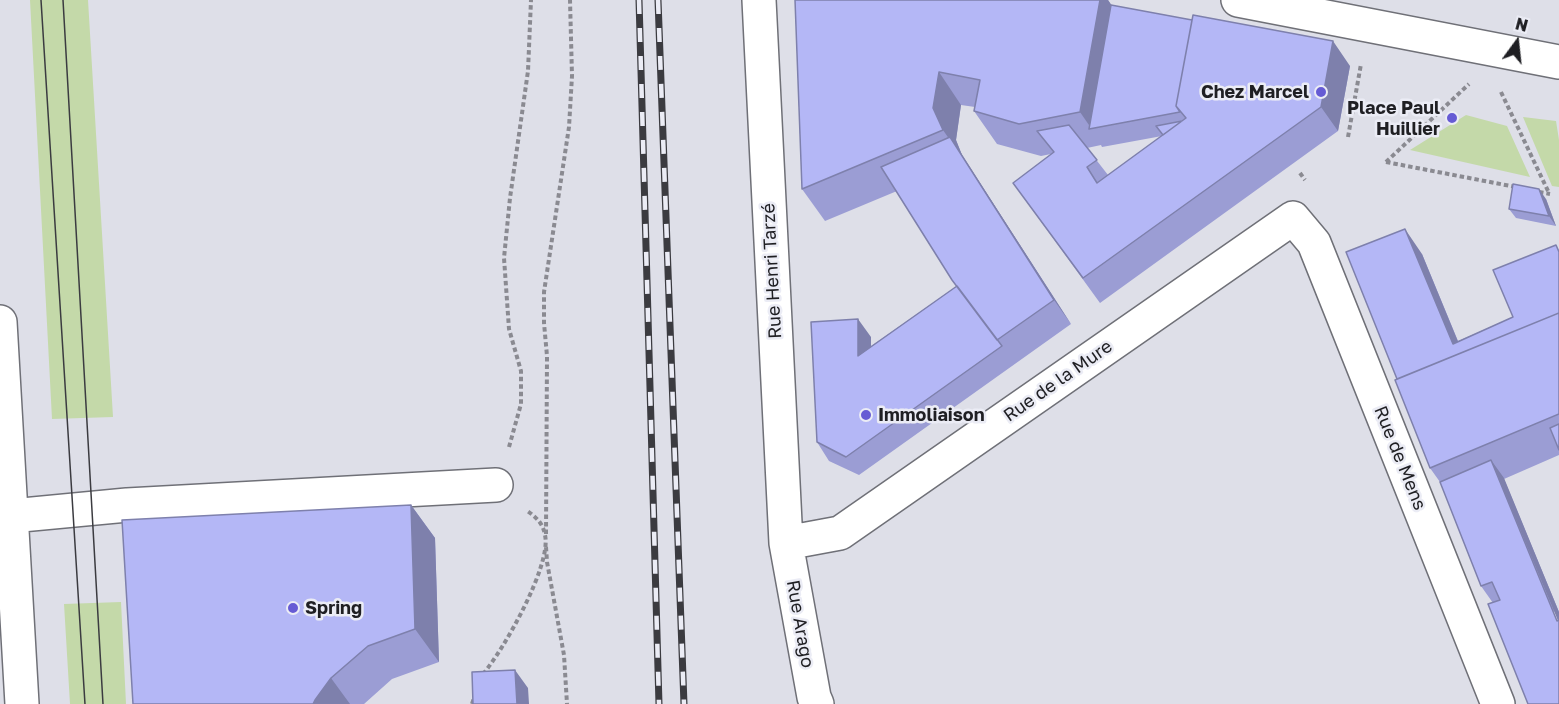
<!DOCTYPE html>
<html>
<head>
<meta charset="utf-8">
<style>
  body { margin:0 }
  #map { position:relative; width:1559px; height:704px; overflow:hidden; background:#dedfe8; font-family:"Golos Text",sans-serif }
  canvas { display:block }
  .north { position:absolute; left:1487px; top:12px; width:60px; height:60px; -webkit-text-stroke:4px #ebecf5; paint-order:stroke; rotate:15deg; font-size:16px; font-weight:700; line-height:24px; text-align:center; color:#1f1f23 }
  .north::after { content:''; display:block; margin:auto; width:21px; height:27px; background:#1f1f23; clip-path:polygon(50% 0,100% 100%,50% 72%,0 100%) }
</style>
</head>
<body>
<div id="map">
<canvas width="1559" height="704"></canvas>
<div class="north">N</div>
</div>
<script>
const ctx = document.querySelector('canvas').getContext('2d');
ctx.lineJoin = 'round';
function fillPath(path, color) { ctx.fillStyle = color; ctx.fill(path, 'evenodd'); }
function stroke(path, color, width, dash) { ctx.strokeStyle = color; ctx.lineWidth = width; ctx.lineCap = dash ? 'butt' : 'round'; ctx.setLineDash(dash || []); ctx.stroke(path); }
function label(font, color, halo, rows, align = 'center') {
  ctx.font = font + ' "Golos Text",sans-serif'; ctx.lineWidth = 5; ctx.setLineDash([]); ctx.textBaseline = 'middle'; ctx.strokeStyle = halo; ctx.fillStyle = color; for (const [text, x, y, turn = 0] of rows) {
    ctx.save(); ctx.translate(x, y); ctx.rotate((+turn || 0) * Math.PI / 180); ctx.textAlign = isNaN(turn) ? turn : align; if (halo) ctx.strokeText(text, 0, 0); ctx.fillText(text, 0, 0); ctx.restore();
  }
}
const green = new Path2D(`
  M 30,0 L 88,0 L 113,417 L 52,419 Z
  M 1466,115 L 1507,126 L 1530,177 L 1410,150 Z
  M 1523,117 L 1556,121 L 1559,140 L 1559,187 L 1552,186 Z
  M 121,602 L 126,704 L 70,704 L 64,604 Z`);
const path = new Path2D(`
  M 1501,92 L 1549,193
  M 1348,137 L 1361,64
  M 1386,162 L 1469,84
  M 1386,162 L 1516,187
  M 1300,173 L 1305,180
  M 1539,192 L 1550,194
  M 509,447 L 521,404 L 521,371 L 509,329 L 504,258 L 510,198 L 528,71 L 531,0
  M 546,534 L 547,356 L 544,323 L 544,292 L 569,127 L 572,76 L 570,0
  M 546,547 L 547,562 L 564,655 L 567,704
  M 483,674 C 503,651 552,565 545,535 C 543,523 536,517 526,510
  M 472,704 L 475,695`);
const minor = new Path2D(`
  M 759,0 L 786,543 L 814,697 L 817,704
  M 1238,0 L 1559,62
  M 0,322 L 22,704
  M 0,517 L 127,505 L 496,485
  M 786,543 L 840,533 L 1293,218 L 1314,243 L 1498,704`);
const tram = new Path2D(`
  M 41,0 L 85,704
  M 63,0 L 103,704`);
const rail = new Path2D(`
  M 639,0 L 659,704
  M 658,0 L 684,704`);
const wall = new Path2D(`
  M 795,0 L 1108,0 L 1111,5 L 1350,66 L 1338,131 L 1100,303 L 1013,183 L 1051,154 L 1041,156 L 997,144 L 974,111 L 975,107 L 961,105 L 956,140 L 962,155 L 1071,324 L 859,475 L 829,461 L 817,442 L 871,337 L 871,346 L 957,286 L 897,191 L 825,221 L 802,189 ZM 1162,136 L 1108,175 L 1087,148 L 1101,145 L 1102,147 Z
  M 1546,199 L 1556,226 L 1516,218 L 1509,209 Z
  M 1559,249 L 1559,455 L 1504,479 L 1559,612 L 1493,603 L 1481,586 L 1440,482 L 1430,468 L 1397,379 L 1422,254 L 1458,341 L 1513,317 Z
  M 411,505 L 435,538 L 439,662 L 392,679 L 364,704 L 133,704 Z`);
const shadedWall = new Path2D(`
  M 1100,0 L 1108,0 L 1124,23 L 1091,128 L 1080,112 Z
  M 1333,41 L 1350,66 L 1338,131 L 1321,107 Z
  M 939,72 L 961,105 L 956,140 L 962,155 L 1071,324 L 1054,300 L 965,162 L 943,130 L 933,108 Z
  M 1539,189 L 1546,199 L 1556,226 L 1549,216 Z
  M 1405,229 L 1422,254 L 1466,361 L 1453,344 Z
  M 858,319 L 871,337 L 871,374 L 858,356 Z
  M 1491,460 L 1504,478 L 1559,612 L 1559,623 Z
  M 411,505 L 435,538 L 439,662 L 415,629 Z
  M 515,670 L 528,688 L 529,704 L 517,704 Z
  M 331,678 L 350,704 L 313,704 L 315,700 Z`);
const building = new Path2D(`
  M 795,0 L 1100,0 L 1080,112 L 1019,124 L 974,111 L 980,80 L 939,72 L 933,108 L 943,130 L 802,189 Z
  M 1111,5 L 1192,20 L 1176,106 L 1180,112 L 1089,129 Z
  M 1193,15 L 1333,41 L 1321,107 L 1083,278 L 1013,183 L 1054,152 L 1037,131 L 1069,125 L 1097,160 L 1087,167 L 1097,183 L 1186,118 L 1176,106 Z
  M 1182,121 L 1163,135 L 1156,126 Z
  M 950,137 L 1054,300 L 997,340 L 952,280 L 881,167 Z
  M 1513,184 L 1539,189 L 1549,216 L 1509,209 Z
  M 1405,229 L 1453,344 L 1513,317 L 1493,270 L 1556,245 L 1559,252 L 1559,313 L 1397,379 L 1346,252 Z
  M 957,286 L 1002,346 L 846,457 L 817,442 L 811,322 L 858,319 L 858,356 Z
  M 1559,313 L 1559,414 L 1430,468 L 1395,380 Z
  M 1559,424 L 1559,450 L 1550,428 Z
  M 1491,460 L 1557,621 L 1559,620 L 1559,704 L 1528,704 L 1488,604 L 1500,600 L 1492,582 L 1481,586 L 1440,482 Z
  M 411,505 L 415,629 L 368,646 L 331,678 L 315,700 L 313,704 L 133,704 L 122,520 Z
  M 515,670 L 517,704 L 473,704 L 472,672 Z`);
const markers = [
  [1321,92,6,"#665bd4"],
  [1452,118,6,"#665bd4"],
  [866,415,6,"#665bd4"],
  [293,608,6,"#665bd4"]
];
const poiNames = [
  ["Chez Marcel",1309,92],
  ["Place Paul",1440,108],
  ["Huillier",1440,129],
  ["Immoliaison",878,415,"left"],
  ["Spring",305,608,"left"]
];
const streetNames = [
  ["Rue Henri Tarzé",772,271,-93],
  ["Rue de la Mure",1058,381,-35],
  ["Rue de Mens",1400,458,68],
  ["Rue Arago",800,624,80]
];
fillPath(green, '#c4d9a9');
stroke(minor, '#6f7077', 36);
stroke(path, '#8a8a91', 4, [4.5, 3]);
stroke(minor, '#fff', 33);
stroke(tram, '#3b3b40', 1.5);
stroke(rail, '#3b3b40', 7);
stroke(rail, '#ebecf5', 4.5, [14]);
fillPath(wall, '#9b9dd4');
fillPath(shadedWall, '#7e80ac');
fillPath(building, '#b4b7f6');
stroke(building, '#7e80ac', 1.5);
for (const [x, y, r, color] of markers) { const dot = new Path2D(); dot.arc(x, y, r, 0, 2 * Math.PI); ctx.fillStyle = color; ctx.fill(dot); stroke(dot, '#ebecf5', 2); }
label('bold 18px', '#1f1f23', '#ebecf5', poiNames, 'right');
label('18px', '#1f1f23', '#ebecf5', streetNames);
</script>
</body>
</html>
